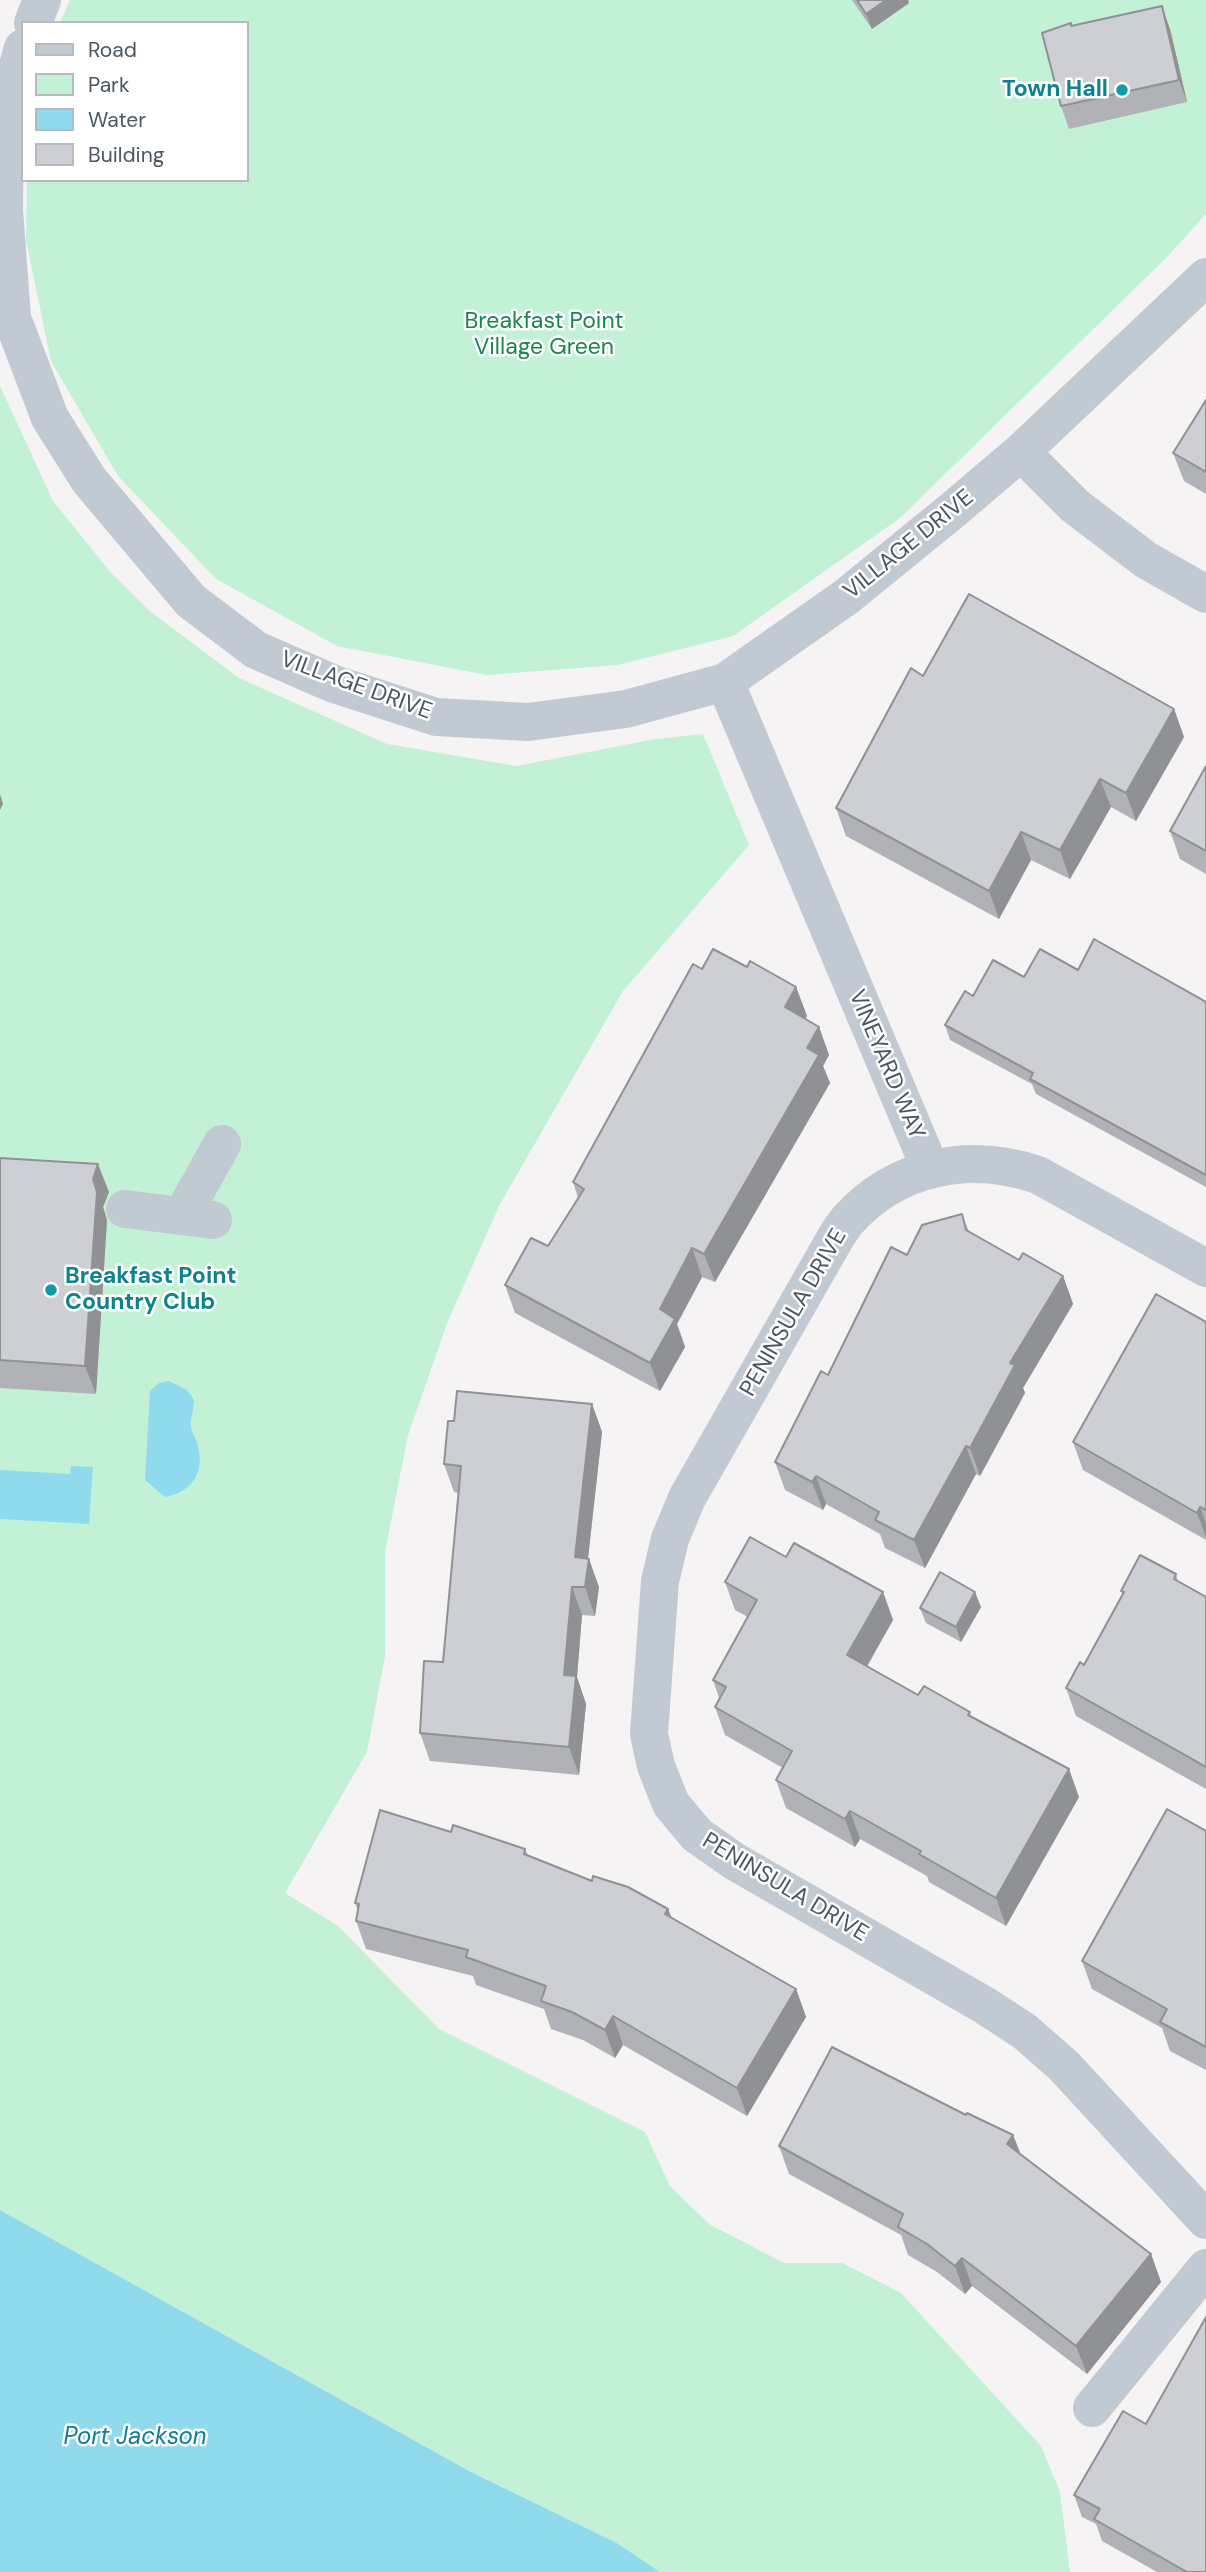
<!DOCTYPE html>
<html>
<head>
<meta charset="utf-8">
<style>
  body { margin:0 }
  #map { position:relative; width:1206px; height:2572px; overflow:hidden; background:#f5f3f3; font-family:"DM Sans",sans-serif }
  canvas { display:block }
  .legend { position:absolute; left:21px; top:21px; width:228px; height:161px; box-sizing:border-box; background:#fff; border:2px solid #b7bbc0; margin:0; padding:9px 12px; list-style:none; font-size:21px; color:#4a5661 }
  .legend li { display:flex; align-items:center; gap:14px; height:35px }
  .legend b { width:35px; border:2px solid #b7bbc0 }
</style>
</head>
<body>
<div id="map">
<canvas width="1206" height="2572"></canvas>
<ul class="legend">
<li><b style="height:9px;background:#c1cad2"></b>Road</li>
<li><b style="height:19px;background:#c3f1d5"></b>Park</li>
<li><b style="height:19px;background:#90daee"></b>Water</li>
<li><b style="height:19px;background:#cdcfd5"></b>Building</li>
</ul>
</div>
<script>
const ctx = document.querySelector('canvas').getContext('2d');
ctx.lineJoin = 'round';
function fillPath(path, color) { ctx.fillStyle = color; ctx.fill(path, 'evenodd'); }
function stroke(path, color, width, dash) { ctx.strokeStyle = color; ctx.lineWidth = width; ctx.lineCap = dash ? 'butt' : 'round'; ctx.setLineDash(dash || []); ctx.stroke(path); }
function label(font, color, halo, rows, align = 'center') {
  ctx.font = font + ' "DM Sans",sans-serif'; ctx.lineWidth = 5; ctx.setLineDash([]); ctx.textBaseline = 'middle'; ctx.strokeStyle = halo; ctx.fillStyle = color; for (const [text, x, y, turn = 0] of rows) {
    ctx.save(); ctx.translate(x, y); ctx.rotate((+turn || 0) * Math.PI / 180); ctx.textAlign = isNaN(turn) ? turn : align; if (halo) ctx.strokeText(text, 0, 0); ctx.fillText(text, 0, 0); ctx.restore();
  }
}
const green = new Path2D(`
  M 70,0 L 1206,0 L 1206,214 L 1167,257 L 900,518 L 733,636 L 617,665 L 487,675 L 337,646 L 216,579 L 118,476 L 51,361 L 26,240 L 27,180 L 247,180 L 247,23 L 60,23 Z
  M 0,386 L 53,501 L 112,574 L 151,612 L 239,678 L 387,744 L 517,766 L 655,739 L 703,734 L 749,845 L 623,991 L 500,1204 L 448,1321 L 408,1435 L 385,1552 L 385,1656 L 367,1752 L 285,1893 L 338,1926 L 439,2029 L 645,2132 L 670,2186 L 709,2224 L 784,2263 L 842,2263 L 901,2293 L 1041,2446 L 1060,2492 L 1070,2572 L 660,2572 L 617,2543 L 471,2472 L 0,2210 Z`);
const water = new Path2D(`
  M 169,1381 L 187,1390 L 194,1400 C 194,1409 190,1419 191,1428 C 192,1433 196,1438 197,1443 C 206,1470 193,1492 165,1497 L 145,1480 L 150,1391 L 159,1383 Z
  M 71,1466 L 93,1467 L 89,1524 L 0,1519 L 0,1470 L 70,1474 Z
  M 0,2210 L 471,2472 L 617,2543 L 660,2572 L 0,2572 Z`);
const minor = new Path2D(`
  M 33,23 L 42,0
  M 23,48 L 5,113 L 4,210 L 12,318 L 50,418 L 89,480 L 191,601 L 256,650 L 334,684 L 436,717 L 528,722 L 626,709 L 725,682 L 846,597 L 954,509 L 1021,452 L 1206,277
  M 1021,452 L 1075,506 L 1146,560 L 1206,594
  M 725,682 L 930,1168
  M 125,1209 L 213,1220
  M 182,1216 L 222,1144
  M 1206,1268 L 1038,1175 C 969,1152 897,1165 847,1221 C 838,1232 831,1246 824,1258 L 687,1498 L 670,1539 L 660,1581 L 649,1734 L 656,1766 L 671,1804 L 697,1835 L 734,1861 L 984,2005 L 1024,2031 L 1064,2066 L 1206,2220
  M 1092,2408 L 1206,2268`);
const wall = new Path2D(`
  M 852,0 L 908,0 L 909,3 L 872,29 Z
  M 1170,29 L 1187,102 L 1069,129 L 1061,106 Z
  M 1206,400 L 1206,494 L 1184,481 L 1173,453 Z
  M 923,676 L 1174,709 L 1184,737 L 1136,821 L 1111,807 L 1070,879 L 1031,860 L 999,919 L 846,836 L 836,808 Z
  M 1206,766 L 1206,874 L 1180,859 L 1170,831 Z
  M 747,967 L 796,987 L 807,1016 L 805,1019 L 819,1027 L 829,1055 L 823,1066 L 830,1083 L 715,1282 L 702,1277 L 677,1324 L 685,1347 L 660,1391 L 515,1313 L 505,1285 L 548,1246 L 578,1198 L 573,1182 L 702,969 Z
  M 1078,970 L 1206,1002 L 1206,1187 L 1036,1094 L 1032,1084 L 950,1040 L 945,1025 L 973,996 L 1024,977 Z
  M 0,1158 L 109,1192 L 103,1207 L 107,1220 L 96,1394 L 0,1388 Z
  M 962,1214 L 969,1232 L 1019,1260 L 1063,1276 L 1073,1304 L 1023,1388 L 1025,1393 L 980,1476 L 976,1474 L 925,1568 L 885,1548 L 880,1534 L 826,1504 L 823,1510 L 785,1490 L 775,1462 L 828,1375 L 907,1255 Z
  M 1206,1322 L 1206,1540 L 1083,1470 L 1073,1442 Z
  M 592,1404 L 602,1432 L 588,1559 L 599,1587 L 595,1616 L 582,1615 L 577,1677 L 586,1704 L 579,1775 L 430,1761 L 420,1733 L 443,1662 L 459,1493 L 454,1492 L 444,1464 L 454,1421 Z
  M 786,1557 L 883,1592 L 893,1620 L 867,1667 L 918,1695 L 970,1712 L 971,1716 L 1079,1797 L 1006,1926 L 929,1882 L 927,1876 L 860,1839 L 855,1847 L 786,1808 L 776,1780 L 783,1768 L 725,1735 L 715,1707 L 719,1698 L 713,1680 L 748,1617 L 735,1610 L 725,1582 Z
  M 1176,1574 L 1178,1582 L 1206,1597 L 1206,1789 L 1076,1716 L 1066,1688 L 1084,1665 L 1123,1595 L 1121,1591 Z
  M 981,1607 L 961,1642 L 926,1623 L 920,1608 Z
  M 1206,1831 L 1206,2070 L 1170,2051 L 1162,2028 L 1092,1989 L 1082,1961 Z
  M 451,1832 L 525,1849 L 528,1855 L 592,1881 L 668,1909 L 672,1919 L 796,1989 L 806,2017 L 747,2116 L 623,2045 L 615,2058 L 583,2040 L 551,2029 L 544,2009 L 476,1985 L 473,1976 L 366,1949 L 356,1921 L 358,1911 L 355,1903 Z
  M 966,2115 L 1013,2135 L 1021,2155 L 1151,2254 L 1161,2282 L 1087,2374 L 972,2286 L 965,2294 L 937,2272 L 908,2255 L 901,2235 L 789,2174 L 779,2146 Z
  M 1123,2411 L 1206,2572 L 1157,2572 L 1102,2541 L 1096,2524 L 1082,2517 L 1074,2495 Z`);
const shadedWall = new Path2D(`
  M 886,0 L 908,0 L 909,3 L 872,29 L 866,14 Z
  M 1162,6 L 1170,29 L 1187,102 L 1179,80 Z
  M 1174,709 L 1184,737 L 1136,821 L 1126,793 Z
  M 1100,779 L 1111,807 L 1070,879 L 1060,850 Z
  M 0,794 L 3,804 L 0,810 Z
  M 1021,832 L 1031,860 L 999,919 L 989,891 Z
  M 796,987 L 807,1016 L 795,1036 L 785,1007 Z
  M 819,1027 L 829,1055 L 823,1066 L 830,1083 L 715,1282 L 704,1254 L 807,1048 Z
  M 98,1164 L 109,1192 L 103,1207 L 107,1220 L 96,1394 L 85,1366 L 93,1179 Z
  M 692,1248 L 702,1277 L 677,1324 L 685,1347 L 660,1391 L 650,1363 L 660,1309 Z
  M 1063,1276 L 1073,1304 L 1023,1388 L 1025,1393 L 980,1476 L 970,1448 L 1010,1363 Z
  M 592,1404 L 602,1432 L 585,1585 L 575,1557 Z
  M 966,1446 L 976,1474 L 925,1568 L 914,1540 Z
  M 816,1476 L 826,1504 L 823,1510 L 812,1482 Z
  M 1200,1507 L 1206,1523 L 1206,1537 L 1197,1513 Z
  M 589,1559 L 599,1587 L 595,1616 L 585,1587 Z
  M 572,1587 L 582,1615 L 577,1677 L 586,1704 L 579,1775 L 569,1747 L 564,1675 Z
  M 883,1592 L 893,1620 L 857,1683 L 847,1655 Z
  M 975,1592 L 981,1607 L 961,1642 L 956,1627 Z
  M 1069,1769 L 1079,1797 L 1006,1926 L 996,1898 Z
  M 850,1811 L 860,1839 L 855,1847 L 845,1819 Z
  M 668,1909 L 679,1937 L 665,1914 Z
  M 796,1989 L 806,2017 L 747,2116 L 737,2088 Z
  M 613,2016 L 623,2045 L 615,2058 L 605,2030 Z
  M 1013,2135 L 1024,2163 L 1007,2144 Z
  M 1151,2254 L 1161,2282 L 1087,2374 L 1076,2346 Z
  M 962,2258 L 972,2286 L 965,2294 L 955,2266 Z`);
const building = new Path2D(`
  M 857,0 L 886,0 L 866,14 Z
  M 1162,6 L 1179,80 L 1061,106 L 1042,33 L 1071,23 L 1071,26 Z
  M 1206,400 L 1206,472 L 1173,453 Z
  M 969,594 L 1174,709 L 1126,793 L 1100,779 L 1060,850 L 1021,832 L 989,891 L 836,808 L 911,668 L 923,676 Z
  M 1206,766 L 1206,851 L 1170,831 Z
  M 1094,939 L 1206,1002 L 1206,1175 L 1030,1079 L 1033,1073 L 945,1025 L 965,991 L 973,996 L 993,960 L 1024,977 L 1040,949 L 1078,970 Z
  M 713,949 L 747,967 L 750,961 L 796,987 L 785,1007 L 819,1027 L 807,1048 L 819,1055 L 704,1254 L 692,1248 L 660,1309 L 675,1319 L 650,1363 L 505,1285 L 531,1238 L 548,1246 L 584,1189 L 573,1182 L 693,964 L 702,969 Z
  M 0,1158 L 98,1164 L 93,1179 L 97,1192 L 85,1366 L 0,1360 Z
  M 962,1214 L 966,1230 L 1019,1260 L 1023,1253 L 1063,1276 L 1010,1363 L 1015,1365 L 970,1448 L 966,1446 L 914,1540 L 875,1520 L 879,1512 L 816,1476 L 812,1482 L 775,1462 L 821,1371 L 828,1375 L 891,1247 L 907,1255 L 922,1225 Z
  M 1156,1294 L 1206,1322 L 1206,1510 L 1200,1507 L 1197,1513 L 1073,1442 Z
  M 457,1391 L 592,1404 L 575,1557 L 589,1559 L 585,1587 L 572,1587 L 564,1675 L 576,1676 L 569,1747 L 420,1733 L 424,1661 L 443,1662 L 461,1466 L 444,1464 L 448,1421 L 454,1421 Z
  M 750,1537 L 786,1557 L 794,1543 L 883,1592 L 847,1655 L 918,1695 L 924,1686 L 970,1712 L 968,1715 L 1069,1769 L 996,1898 L 919,1854 L 921,1851 L 850,1811 L 845,1819 L 776,1780 L 792,1751 L 715,1707 L 726,1687 L 713,1680 L 757,1600 L 725,1582 Z
  M 1140,1555 L 1176,1574 L 1174,1579 L 1206,1597 L 1206,1767 L 1066,1688 L 1080,1662 L 1084,1665 L 1124,1592 L 1121,1591 Z
  M 940,1572 L 975,1592 L 956,1627 L 920,1608 Z
  M 1167,1809 L 1206,1831 L 1206,2047 L 1160,2022 L 1167,2009 L 1082,1961 Z
  M 380,1810 L 451,1832 L 453,1825 L 525,1849 L 524,1854 L 592,1881 L 593,1876 L 628,1887 L 668,1909 L 665,1914 L 796,1989 L 737,2088 L 613,2016 L 605,2030 L 572,2012 L 541,2001 L 546,1986 L 466,1957 L 468,1950 L 356,1921 L 359,1904 L 355,1903 Z
  M 832,2047 L 966,2115 L 967,2113 L 1013,2135 L 1007,2144 L 1151,2254 L 1076,2346 L 962,2258 L 955,2266 L 927,2244 L 898,2227 L 903,2214 L 779,2146 Z
  M 1206,2317 L 1206,2572 L 1187,2572 L 1094,2519 L 1100,2509 L 1074,2495 L 1123,2411 L 1146,2424 Z`);
const markers = [
  [1122,90,7,"#0f9aa8"],
  [51,1290,7,"#0f9aa8"]
];
const cultureNames = [
  ["Town Hall",1108,90],
  ["Breakfast Point",65,1277,"left"],
  ["Country Club",65,1303,"left"]
];
const parkNames = [
  ["Breakfast Point",544,322],
  ["Village Green",544,348]
];
const streetNames = [
  ["VILLAGE DRIVE",909,545,-39],
  ["VILLAGE DRIVE",356,686,20],
  ["VINEYARD WAY",886,1065,67],
  ["PENINSULA DRIVE",794,1313,-60],
  ["PENINSULA DRIVE",785,1888,31]
];
const waterNames = [
  ["Port Jackson",135,2438]
];
fillPath(green, '#c3f1d5');
fillPath(water, '#90daee');
stroke(minor, '#c1cad2', 38);
fillPath(wall, '#b0b2b7');
fillPath(shadedWall, '#909195');
fillPath(building, '#cdcfd5');
stroke(building, '#909195', 2);
for (const [x, y, r, color] of markers) { const dot = new Path2D(); dot.arc(x, y, r, 0, 2 * Math.PI); ctx.fillStyle = color; ctx.fill(dot); stroke(dot, '#fff', 2.5); }
label('bold 23px', '#0d838f', '#fff', cultureNames, 'right');
label('23px', '#17864f', '#fff', parkNames);
label('23px', '#4a5661', '#fff', streetNames);
label('italic 24px', '#0c7c9b', '#fff', waterNames);
</script>
</body>
</html>
